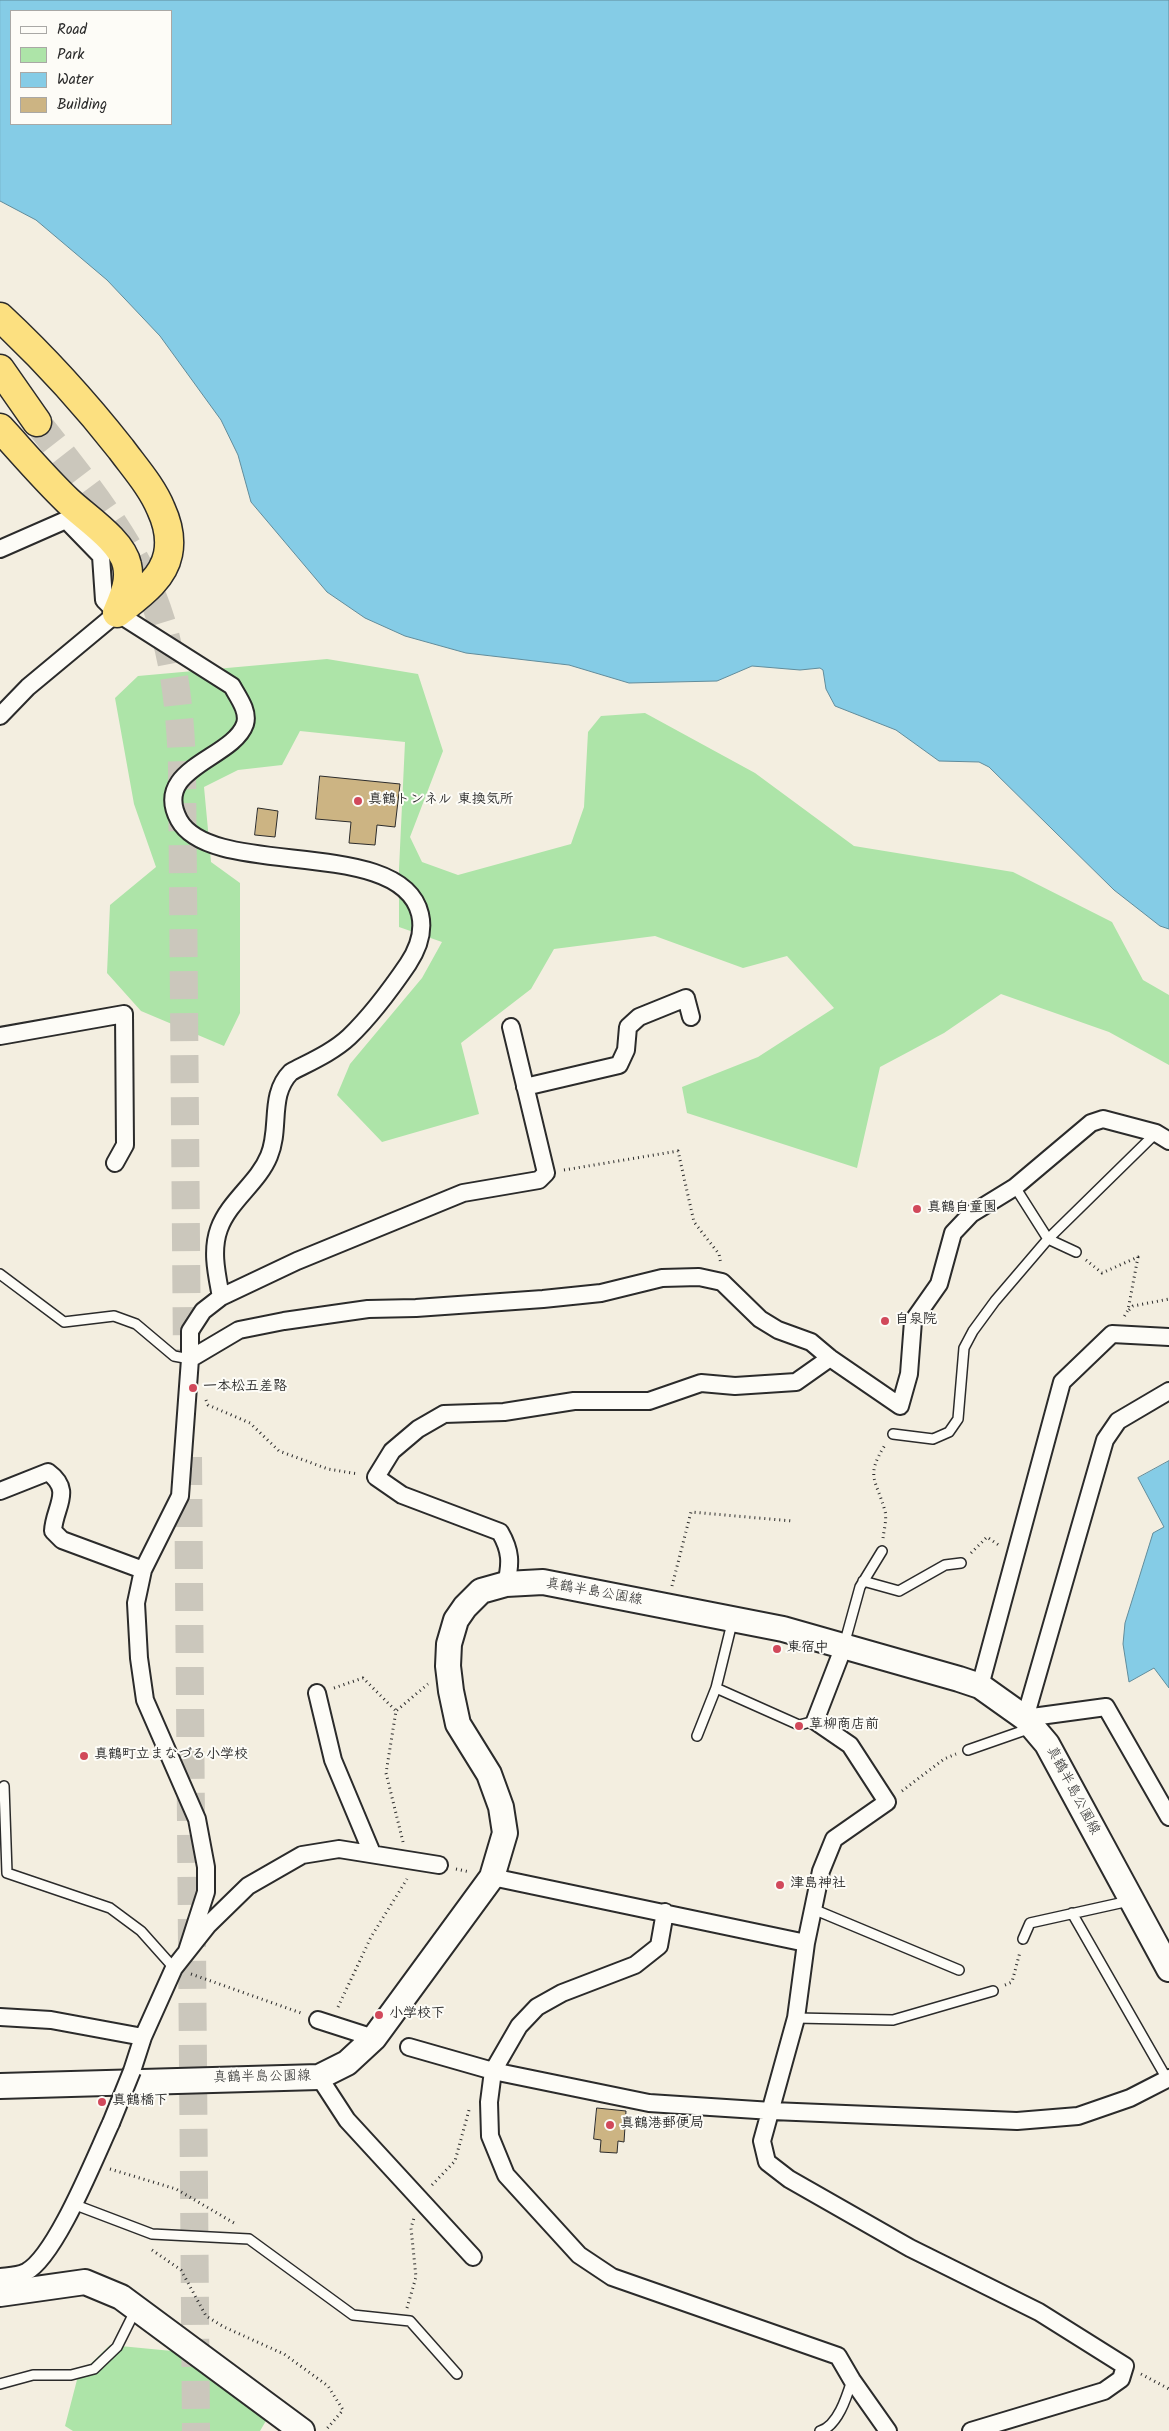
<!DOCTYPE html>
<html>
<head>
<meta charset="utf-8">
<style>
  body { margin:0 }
  #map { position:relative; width:1169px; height:2431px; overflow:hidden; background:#f3eee0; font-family:Kalam,sans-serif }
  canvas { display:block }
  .legend { position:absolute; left:10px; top:10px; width:162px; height:115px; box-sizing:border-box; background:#fdfcf7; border:1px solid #a9a8a5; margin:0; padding:6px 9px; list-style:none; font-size:15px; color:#2b2b2b }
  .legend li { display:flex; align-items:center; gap:10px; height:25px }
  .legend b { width:25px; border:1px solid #a9a8a5 }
</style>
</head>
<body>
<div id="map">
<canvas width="1169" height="2431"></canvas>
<ul class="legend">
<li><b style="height:6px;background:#fdfcf7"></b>Road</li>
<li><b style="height:14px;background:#ade4a8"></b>Park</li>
<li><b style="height:14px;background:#85cce6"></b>Water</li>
<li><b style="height:14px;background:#ccb483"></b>Building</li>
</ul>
</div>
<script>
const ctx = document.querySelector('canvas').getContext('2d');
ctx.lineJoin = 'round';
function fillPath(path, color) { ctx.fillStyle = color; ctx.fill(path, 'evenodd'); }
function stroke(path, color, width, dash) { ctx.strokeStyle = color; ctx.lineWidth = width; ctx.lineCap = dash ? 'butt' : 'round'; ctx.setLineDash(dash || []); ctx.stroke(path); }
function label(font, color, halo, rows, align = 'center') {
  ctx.font = font + ' Kalam,"Klee One",sans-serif'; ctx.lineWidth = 4; ctx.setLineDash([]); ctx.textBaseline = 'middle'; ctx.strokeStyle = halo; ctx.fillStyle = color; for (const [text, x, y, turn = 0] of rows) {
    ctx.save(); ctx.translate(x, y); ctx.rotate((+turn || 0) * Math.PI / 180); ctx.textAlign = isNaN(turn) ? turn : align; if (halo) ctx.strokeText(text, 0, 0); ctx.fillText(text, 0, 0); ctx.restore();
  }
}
const green = new Path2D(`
  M 327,659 L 418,674 L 443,751 L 410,837 L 422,862 L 458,875 L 571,844 L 584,807 L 588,732 L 601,716 L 645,713 L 755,773 L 854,846 L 1013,872 L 1112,922 L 1143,980 L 1169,995 L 1169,1065 L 1109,1032 L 1001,994 L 944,1033 L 880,1067 L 857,1168 L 687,1113 L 682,1087 L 758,1057 L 834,1008 L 787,956 L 743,968 L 655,936 L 554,949 L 531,989 L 461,1043 L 479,1114 L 382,1142 L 337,1095 L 350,1064 L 422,978 L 442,942 L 399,927 L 399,869 L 405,742 L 300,731 L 282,765 L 238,770 L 204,787 L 211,862 L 240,883 L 240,1013 L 224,1046 L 141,1011 L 107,973 L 110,905 L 156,867 L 134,804 L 115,698 L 138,676 Z
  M 110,2345 L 172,2351 L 267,2419 L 260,2431 L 73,2431 L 65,2426 L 78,2376 Z`);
const water = new Path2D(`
  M 0,0 L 1169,0 L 1169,929 L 1160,926 L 1114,890 L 989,767 L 979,762 L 939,761 L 896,730 L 835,706 L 826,689 L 823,670 L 820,668 L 800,670 L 752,666 L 717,681 L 629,683 L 569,665 L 466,653 L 405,636 L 365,618 L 327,592 L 251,502 L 238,455 L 221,420 L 160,336 L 107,280 L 36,220 L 0,201 ZM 171,11 L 171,124 L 11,124 L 11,11 Z
  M 1169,1461 L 1169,1688 L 1154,1668 L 1129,1682 L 1123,1644 L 1125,1623 L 1153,1533 L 1164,1527 L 1138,1478 Z`);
const building = new Path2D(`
  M 320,776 L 400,784 L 395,827 L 377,825 L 375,845 L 349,843 L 351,822 L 316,819 Z
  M 258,808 L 278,811 L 275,837 L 255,835 Z
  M 597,2108 L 626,2111 L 624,2142 L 618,2141 L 617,2153 L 600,2152 L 601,2140 L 594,2139 Z`);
const trunkTunnel = new Path2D(`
  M 37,422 C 75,471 117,521 144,577 C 172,635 180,702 182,766 L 187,1359
  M 188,1457 L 196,2431`);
const path = new Path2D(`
  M 564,1170 L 678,1151 L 694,1222 L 719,1254 L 721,1264
  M 1086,1260 L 1102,1273 L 1138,1257 L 1128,1310 L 1124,1317
  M 1129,1310 L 1133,1306 L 1169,1299
  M 206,1400 L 208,1405 L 250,1423 L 279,1451 L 328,1469 L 358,1474
  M 883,1538 C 884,1530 887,1519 885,1511 C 876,1479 865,1477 885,1445
  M 971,1553 L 987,1537 L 1000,1546
  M 672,1586 L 691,1512 L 792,1521
  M 334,1688 L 363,1678 L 396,1711
  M 902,1791 L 944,1759 L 956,1754
  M 403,1842 L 386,1773 L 396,1711 L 428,1684
  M 456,1869 L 470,1872
  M 191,1974 L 301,2013
  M 1005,1985 L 1012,1982 L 1020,1952
  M 338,2007 L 371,1937 L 407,1879
  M 110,2169 L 176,2189 L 234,2223
  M 432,2185 L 455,2161 L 469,2110
  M 152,2250 L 181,2270 L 206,2316 L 224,2327 L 284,2354 L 328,2386 L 343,2410 L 325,2431
  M 407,2308 L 416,2277 L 411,2228 L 414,2218
  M 1141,2374 L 1169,2389`);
const service = new Path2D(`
  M 1015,1187 L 1048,1239 L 1076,1252
  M 0,1274 L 64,1322 L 114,1316 L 136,1324 L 174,1356 L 190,1359
  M 893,1434 L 933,1439 L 949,1432 L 958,1419 L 964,1348 L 973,1331 L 995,1301 L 1048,1239 L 1156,1133
  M 863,1581 L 899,1591 L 945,1565 L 961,1563
  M 844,1645 L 860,1587 L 882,1551
  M 716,1688 L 799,1725 L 815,1721
  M 697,1736 L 716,1688 L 733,1619
  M 968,1750 L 1031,1728
  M 4,1786 L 7,1873 L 110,1908 L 141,1931 L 174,1968
  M 813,1909 L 959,1970
  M 1072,1913 L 1167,2079
  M 1023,1939 L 1030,1923 L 1129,1901
  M 796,2018 L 893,2020 L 993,1991
  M 73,2204 L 152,2234 L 249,2239 L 353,2315 L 410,2321 L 457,2374
  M 0,2384 L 33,2375 L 71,2375 L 94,2369 L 117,2347 L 136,2309
  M 820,2431 C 838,2426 847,2396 852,2380`);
const minor = new Path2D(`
  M 0,549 L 66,520 L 101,556 L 104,600 L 117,613 L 232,686 C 238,697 249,711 245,724 C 233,759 151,768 179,820 C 212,880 401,835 420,914 C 424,931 418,949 408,964 C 391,989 372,1015 349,1037 C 333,1052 310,1062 291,1072 C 268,1095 281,1128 269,1156 C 258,1183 229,1201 219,1229 C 211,1251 217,1275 221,1297
  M 0,716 L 28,687 L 117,613
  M 0,1036 L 124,1014 L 125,1145 L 115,1163
  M 525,1087 L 619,1065 L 626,1050 L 628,1027 L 639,1017 L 686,998 L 691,1017
  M 190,1359 L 239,1330 L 284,1321 L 368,1309 L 416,1308 L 543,1299 L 601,1293 L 662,1278 L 699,1277 L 722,1282 L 760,1319 L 778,1330 L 811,1342 L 830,1358 L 900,1406 L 909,1374 L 913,1321 L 939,1284 L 953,1233 L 971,1214 L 1015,1187 L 1091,1123 L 1103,1119 L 1156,1133 L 1169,1141
  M 1169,1391 L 1118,1421 L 1105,1440 L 1025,1718 L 1106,1707 L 1169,1817
  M 0,1491 L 48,1472 C 74,1491 54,1507 53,1531 L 62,1540 L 143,1570
  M 506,1584 C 511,1563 511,1551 500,1532 L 402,1495 L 376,1477 L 392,1451 L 418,1429 L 444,1414 L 504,1412 L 574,1401 L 649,1401 L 701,1383 L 735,1386 L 796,1382 L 830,1358
  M 844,1646 L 815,1721 L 850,1745 L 887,1802 L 834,1839 L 821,1871 L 806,1943 L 796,2018 L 762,2141 L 767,2162 L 789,2179 L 910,2248 L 1039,2312 L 1125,2366 L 1121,2379 L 1104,2391 L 971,2431
  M 980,1686 L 1062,1382 L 1112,1334 L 1169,1337
  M 317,1693 L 333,1760 L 372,1853
  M 492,1877 L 806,1943
  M 665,1912 L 659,1946 L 635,1965 L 562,1993 L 537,2007 L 519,2026 L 493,2071 L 489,2102 L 490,2136 L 506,2175 L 579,2255 L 612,2277 L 838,2356 L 852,2380 L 888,2431
  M 187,1951 L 206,1892 L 206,1867 L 197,1819 L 145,1700 L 139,1658 L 136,1603 L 143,1570 L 180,1496 L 190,1359 L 190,1331 L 203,1311 L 221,1297 L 297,1261 L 463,1193 L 539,1180 L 546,1173 L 511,1027
  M 0,2017 L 51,2020 L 143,2037
  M 318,2020 L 374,2038
  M 409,2047 L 493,2071 L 649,2103 L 772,2111 L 1017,2121 L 1078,2116 L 1130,2098 L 1169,2078
  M 132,2071 L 143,2037 L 174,1968 L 208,1925 L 248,1886 L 302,1855 L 339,1849 L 439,1865
  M 319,2077 L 347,2120 L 473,2257
  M 0,2277 C 8,2276 19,2276 26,2272 C 56,2256 95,2157 111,2123`);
const secondary = new Path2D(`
  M 0,2086 L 319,2077 L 347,2063 L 374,2038 L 492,1877 L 505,1833 L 501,1807 L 489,1774 L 458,1724 L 451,1691 L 448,1666 L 449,1644 L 456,1620 L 465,1607 L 481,1591 L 506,1584 L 543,1582 L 783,1629 L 959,1679 L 980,1686 L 1025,1718 L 1047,1744 L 1169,1969
  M 0,2294 L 85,2282 L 121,2297 L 302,2431`);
const trunk = new Path2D(`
  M 0,317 C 44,358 84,402 121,449 C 135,468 152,487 161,509 C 167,522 171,539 168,554 C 163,580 137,597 117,613
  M 0,369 L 37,422
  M 0,428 C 22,452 44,478 68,501 C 86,518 122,541 127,565 C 131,582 123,598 117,613`);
const minorBridge = new Path2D(`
  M 111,2123 L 132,2071`);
const markers = [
  [358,801,5,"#d1495b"],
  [917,1209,5,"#d1495b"],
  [885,1321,5,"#d1495b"],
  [193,1388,5,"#d1495b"],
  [777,1649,5,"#d1495b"],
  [799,1726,5,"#d1495b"],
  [84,1756,5,"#d1495b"],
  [780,1885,5,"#d1495b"],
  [379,2015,5,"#d1495b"],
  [102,2102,5,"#d1495b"],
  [610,2125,5,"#d1495b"]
];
const poiNames = [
  ["真鶴トンネル 東換気所",368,801],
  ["真鶴自童園",927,1209],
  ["自泉院",895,1321],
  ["一本松五差路",203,1388],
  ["東宿中",787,1649],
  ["草柳商店前",809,1726],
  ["真鶴町立まなづる小学校",94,1756],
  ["津島神社",790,1885],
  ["小学校下",389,2015],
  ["真鶴橋下",112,2102],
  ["真鶴港郵便局",620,2125]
];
const streetNames = [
  ["真鶴半島公園線",594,1593,10],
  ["真鶴半島公園線",1072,1791,62],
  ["真鶴半島公園線",262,2078,-1]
];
fillPath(green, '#ade4a8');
fillPath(water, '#85cce6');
stroke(water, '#618c9b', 1);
fillPath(building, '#ccb483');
stroke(building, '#2b2b2b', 1);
stroke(trunkTunnel, '#cbc7bc', 28, [28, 14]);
stroke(service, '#2b2b2b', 12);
stroke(minor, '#2b2b2b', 20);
stroke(secondary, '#2b2b2b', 28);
stroke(trunk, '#2b2b2b', 31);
stroke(path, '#2b2b2b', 3, [1, 4]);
stroke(service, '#fdfcf7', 9);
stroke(minor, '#fdfcf7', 16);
stroke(secondary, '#fdfcf7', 24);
stroke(trunk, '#fce080', 28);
stroke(minorBridge, '#2b2b2b', 20, []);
stroke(minorBridge, '#fdfcf7', 16);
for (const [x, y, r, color] of markers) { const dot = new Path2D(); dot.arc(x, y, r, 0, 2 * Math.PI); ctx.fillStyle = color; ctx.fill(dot); stroke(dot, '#fdfcf7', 2); }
label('bold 14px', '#2b2b2b', '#fdfcf7', poiNames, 'left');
label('14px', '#2b2b2b', '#fdfcf7', streetNames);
</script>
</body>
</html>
